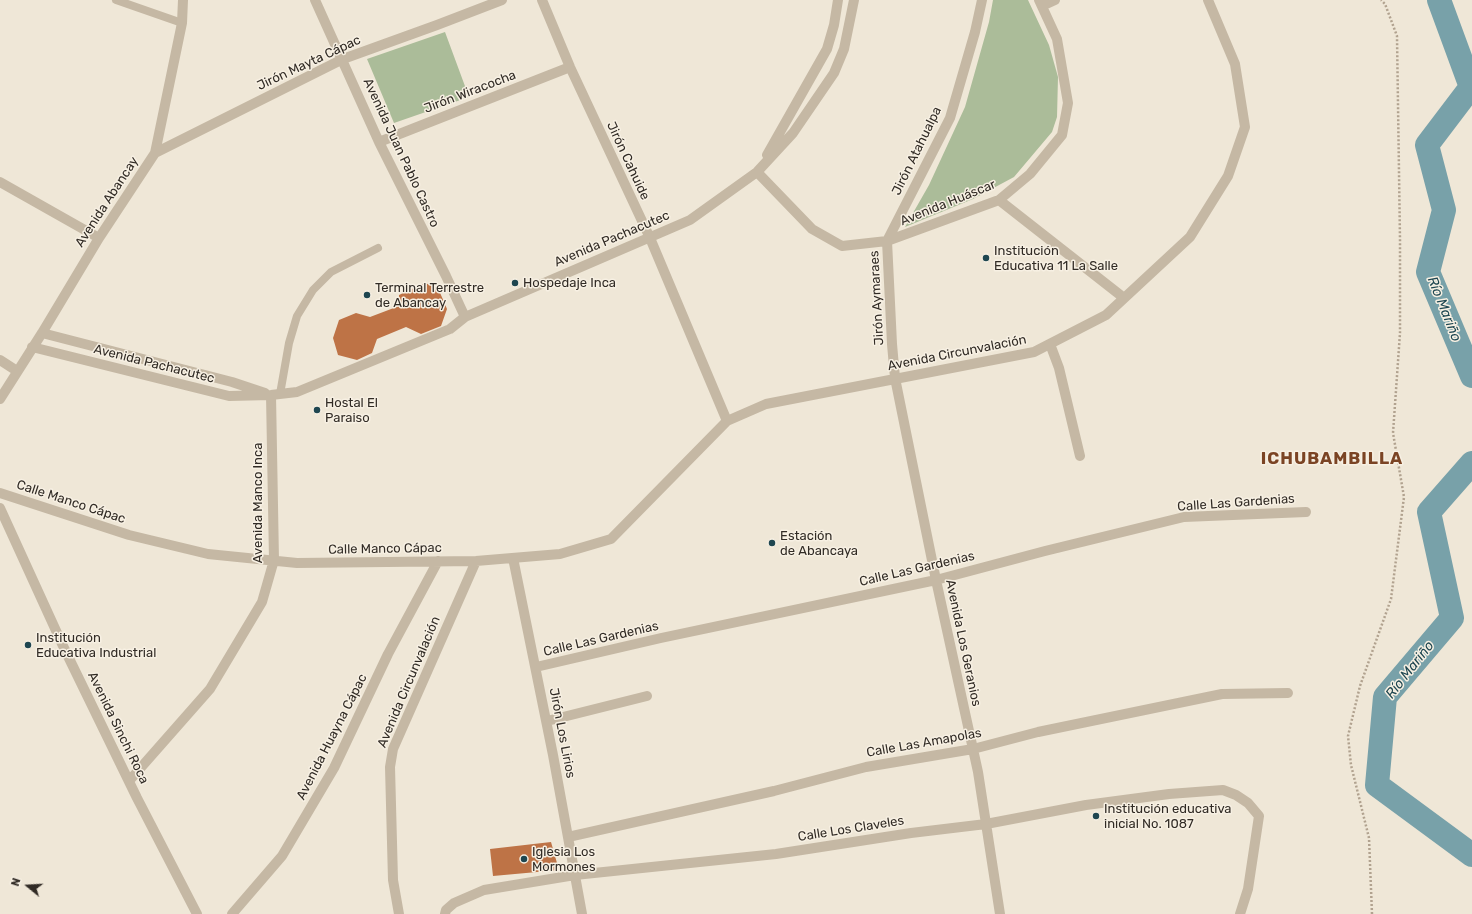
<!DOCTYPE html>
<html>
<head>
<meta charset="utf-8">
<style>
  body { margin:0 }
  #map { position:relative; width:1472px; height:914px; overflow:hidden; background:#efe7d7; font-family:Rubik,sans-serif }
  canvas { display:block }
  .north { position:absolute; left:8px; top:866px; width:40px; height:40px; -webkit-text-stroke:3px #f7f0e3; paint-order:stroke; rotate:288deg; font-size:11px; font-weight:700; line-height:16px; text-align:center; color:#312b25 }
  .north::after { content:''; display:block; margin:auto; width:14px; height:18px; background:#312b25; clip-path:polygon(50% 0,100% 100%,50% 72%,0 100%) }
</style>
</head>
<body>
<div id="map">
<canvas width="1472" height="914"></canvas>
<div class="north">N</div>
</div>
<script>
const ctx = document.querySelector('canvas').getContext('2d');
ctx.lineJoin = 'round';
function fillPath(path, color) { ctx.fillStyle = color; ctx.fill(path, 'evenodd'); }
function stroke(path, color, width, dash) { ctx.strokeStyle = color; ctx.lineWidth = width; ctx.lineCap = dash ? 'butt' : 'round'; ctx.setLineDash(dash || []); ctx.stroke(path); }
function label(font, color, halo, rows, align = 'center') {
  ctx.font = font + ' Rubik,sans-serif'; ctx.lineWidth = 3; ctx.setLineDash([]); ctx.textBaseline = 'middle'; ctx.strokeStyle = halo; ctx.fillStyle = color; for (const [text, x, y, turn = 0] of rows) {
    ctx.save(); ctx.translate(x, y); ctx.rotate((+turn || 0) * Math.PI / 180); ctx.textAlign = isNaN(turn) ? turn : align; if (halo) ctx.strokeText(text, 0, 0); ctx.fillText(text, 0, 0); ctx.restore();
  }
}
const green = new Path2D(`
  M 993,0 L 1028,0 L 1049,45 L 1058,77 L 1057,117 L 1052,132 L 1014,177 L 973,199 L 905,227 L 929,185 L 965,107 L 989,22 Z
  M 445,32 L 469,97 L 394,123 L 367,59 Z`);
const river = new Path2D(`
  M 1439,0 L 1471,87 L 1427,145 L 1444,210 L 1428,272 L 1472,376
  M 1472,463 L 1429,512 L 1452,618 L 1385,697 L 1377,785 L 1472,855`);
const building = new Path2D(`
  M 425,283 L 438,288 L 447,309 L 441,326 L 421,334 L 406,327 L 377,339 L 372,353 L 357,360 L 338,355 L 333,338 L 339,320 L 356,313 L 370,317 L 399,306 L 399,295 Z
  M 551,842 L 559,870 L 493,876 L 490,849 Z`);
const path = new Path2D(`
  M 1372,914 L 1369,838 L 1351,765 L 1348,736 L 1360,686 L 1391,599 L 1404,497 L 1393,433 L 1400,333 L 1400,240 L 1397,36 L 1385,4 L 1381,0`);
const service = new Path2D(`
  M 116,0 L 182,23
  M 280,394 L 289,343 L 297,316 L 313,290 L 331,272 L 378,248`);
const minor = new Path2D(`
  M 315,0 L 379,142 L 446,276 L 465,317
  M 542,0 L 570,67 L 650,238 L 727,421
  M 982,0 L 975,32 L 950,118 L 887,241 L 892,344 L 895,378 L 936,580 L 978,772 L 1000,914
  M 1042,6 L 1055,0
  M 379,142 L 570,67
  M 155,153 L 343,59 L 437,25 L 502,0
  M 767,155 L 827,49 L 834,25 L 838,0
  M 757,172 L 812,229 L 842,246 L 887,241 L 999,200 L 1030,174 L 1062,135 L 1068,103 L 1057,39 L 1039,0
  M 0,182 L 99,238
  M 999,200 L 1124,298
  M 42,333 L 232,382 L 265,393
  M 1050,344 L 1059,368 L 1080,456
  M 32,347 L 229,396 L 271,395 L 297,392 L 450,329 L 465,317 L 690,220 L 757,172 L 793,133 L 834,73 L 844,49 L 854,0
  M 0,360 L 17,371
  M 0,399 L 42,333 L 99,238 L 155,153 L 182,23 L 183,0
  M 0,493 L 129,535 L 208,554 L 297,563 L 476,561 L 560,554 L 611,539 L 727,421 L 766,404 L 1034,352 L 1106,315 L 1190,237 L 1228,176 L 1245,127 L 1235,64 L 1208,0
  M 0,508 L 63,646 L 137,798 L 197,914
  M 513,558 L 553,755 L 582,914
  M 536,667 L 661,638 L 936,580 L 1045,551 L 1184,517 L 1306,512
  M 547,721 L 647,696
  M 129,781 L 210,689 L 262,602 L 274,560 L 271,395
  M 568,837 L 774,791 L 866,767 L 973,749 L 1038,732 L 1222,694 L 1288,693
  M 232,914 L 282,856 L 334,768 L 388,654 L 438,561
  M 399,914 L 393,880 L 390,767 L 393,749 L 476,561
  M 445,914 L 446,910 L 454,903 L 484,890 L 575,875 L 776,854 L 911,833 L 986,824 L 1086,805 L 1169,794 L 1223,790 L 1236,795 L 1248,803 L 1259,816 L 1248,889 L 1240,914`);
const markers = [
  [986,258,4,"#1e4650"],
  [515,283,4,"#1e4650"],
  [367,295,4,"#1e4650"],
  [317,410,4,"#1e4650"],
  [772,543,4,"#1e4650"],
  [28,645,4,"#1e4650"],
  [1096,816,4,"#1e4650"],
  [524,859,4,"#1e4650"]
];
const streetNames = [
  ["Jirón Mayta Cápac",309,63,-25],
  ["Jirón Wiracocha",470,92,-21],
  ["Jirón Atahualpa",917,151,-64],
  ["Avenida Juan Pablo Castro",401,153,65],
  ["Jirón Cahuide",628,161,65],
  ["Avenida Abancay",107,202,-57],
  ["Avenida Huáscar",948,203,-22],
  ["Avenida Pachacutec",612,239,-23],
  ["Jirón Aymaraes",877,298,-93],
  ["Avenida Circunvalación",957,353,-11],
  ["Avenida Pachacutec",154,364,14],
  ["Calle Manco Cápac",71,502,18],
  ["Avenida Manco Inca",258,503,-90],
  ["Calle Las Gardenias",1236,503,-4],
  ["Calle Manco Cápac",385,549,-1],
  ["Calle Las Gardenias",917,569,-13],
  ["Calle Las Gardenias",601,639,-13],
  ["Avenida Los Geranios",963,643,78],
  ["Avenida Circunvalación",409,682,-67],
  ["Avenida Sinchi Roca",118,728,64],
  ["Jirón Los Lirios",562,733,79],
  ["Avenida Huayna Cápac",332,737,-63],
  ["Calle Las Amapolas",924,743,-10],
  ["Calle Los Claveles",851,829,-9]
];
const poiNames = [
  ["Institución",994,251],
  ["Educativa 11 La Salle",994,266],
  ["Hospedaje Inca",523,283],
  ["Terminal Terrestre",375,288],
  ["de Abancay",375,303],
  ["Hostal El",325,403],
  ["Paraiso",325,418],
  ["Estación",780,536],
  ["de Abancaya",780,551],
  ["Institución",36,638],
  ["Educativa Industrial",36,653],
  ["Institución educativa",1104,809],
  ["inicial No. 1087",1104,824],
  ["Iglesia Los",532,852],
  ["Mormones",532,867]
];
const waterNames = [
  ["Río Mariño",1444,309,68],
  ["Río Mariño",1410,670,-52]
];
const districtNames = [
  ["ICHUBAMBILLA",1332,459]
];
fillPath(green, '#abbc99');
stroke(river, '#78a1a9', 24);
fillPath(building, '#be7346');
stroke(path, '#b1a28f', 2.5, [2, 2]);
stroke(service, '#c5b8a4', 8);
stroke(minor, '#c5b8a4', 10);
for (const [x, y, r, color] of markers) { const dot = new Path2D(); dot.arc(x, y, r, 0, 2 * Math.PI); ctx.fillStyle = color; ctx.fill(dot); stroke(dot, '#f7f0e3', 1.5); }
label('13px', '#312b25', '#f7f0e3', streetNames);
label('13px', '#312b25', '#f7f0e3', poiNames, 'left');
label('italic 14px', '#1e4650', '#f7f0e3', waterNames);
ctx.letterSpacing = '1px';
label('bold 17px', '#7b4424', '#f7f0e3', districtNames);
ctx.letterSpacing = '0px';
</script>
</body>
</html>
